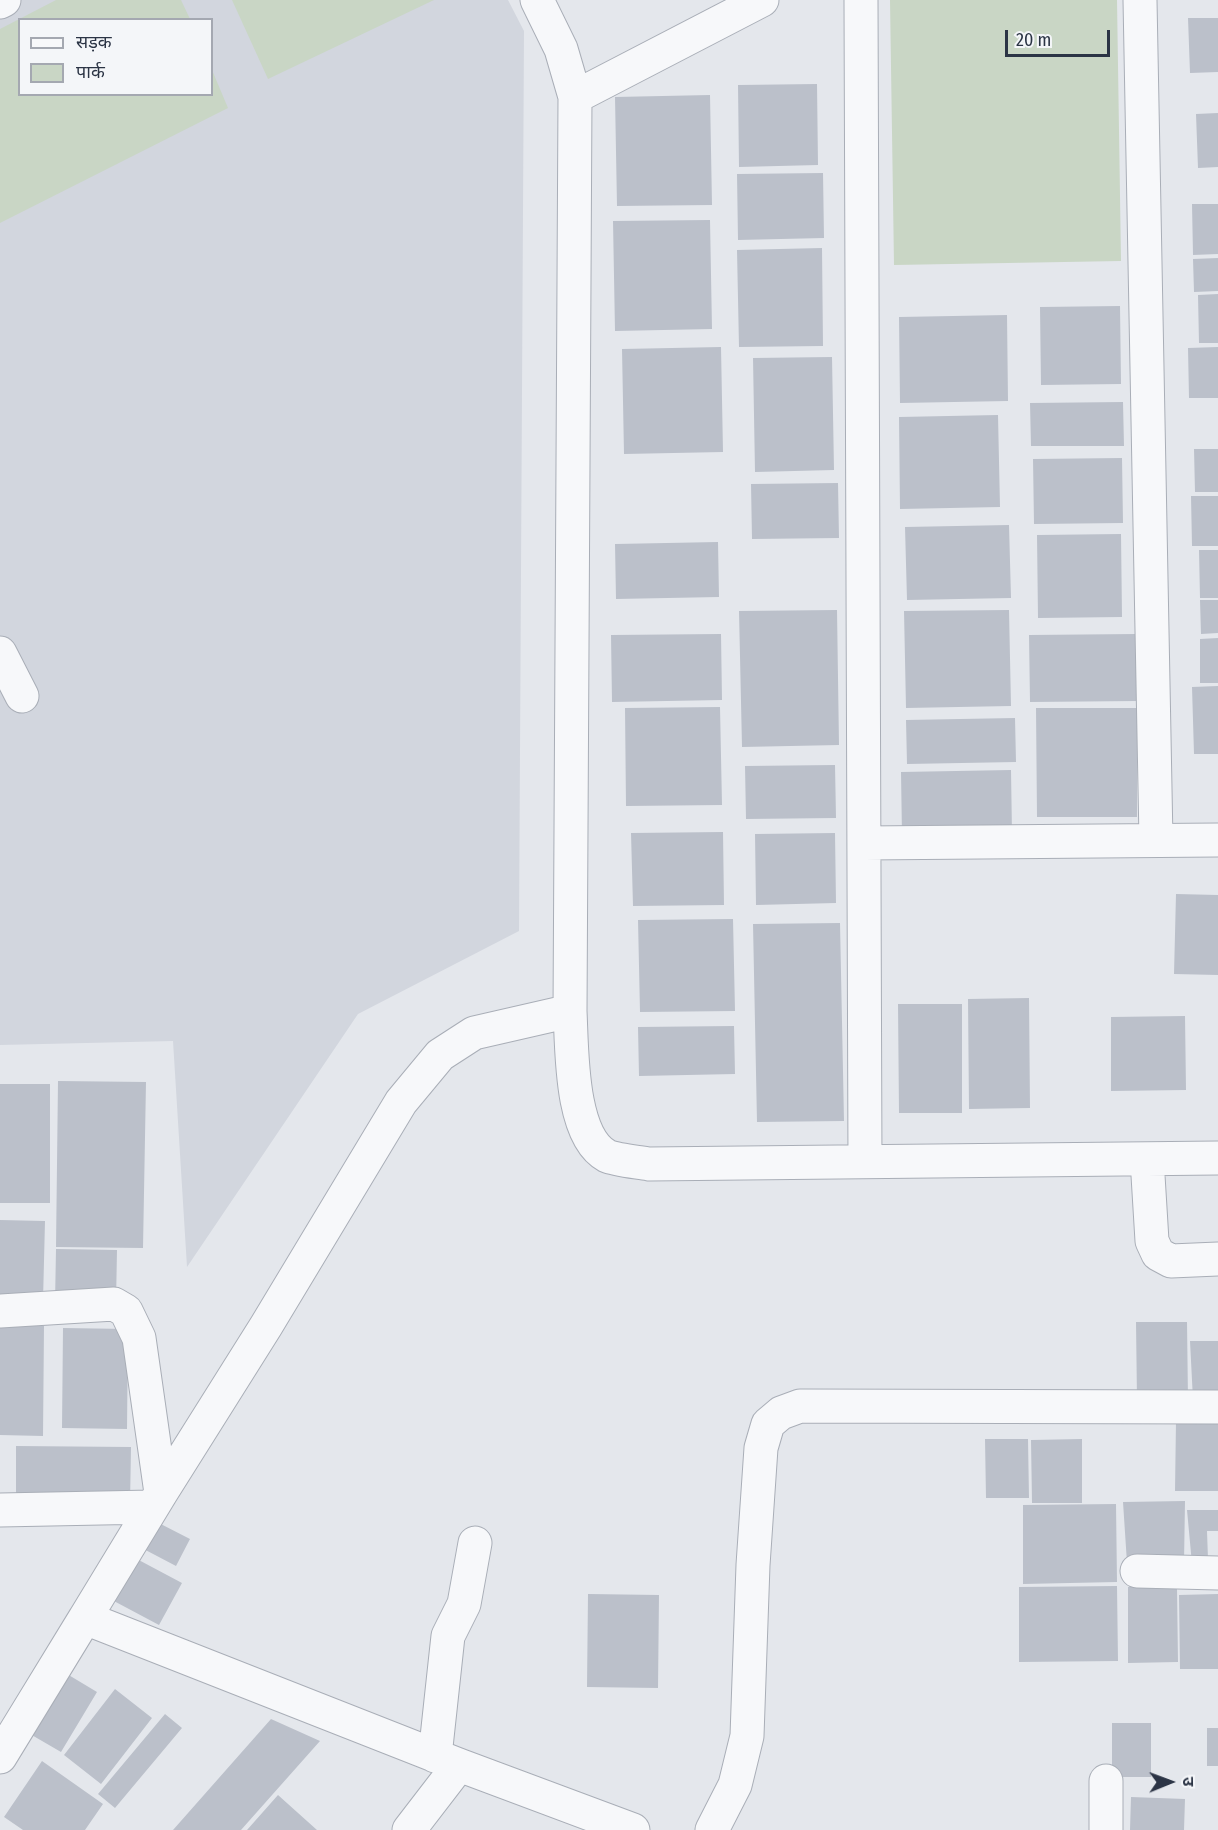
<!DOCTYPE html>
<html>
<head>
<meta charset="utf-8">
<style>
  body { margin:0 }
  #map { position:relative; width:1218px; height:1830px; overflow:hidden; background:#e4e7ec; font-family:"Fira Sans Condensed","Noto Sans Devanagari",sans-serif }
  canvas { display:block }
  .legend { position:absolute; left:18px; top:18px; width:195px; height:78px; box-sizing:border-box; background:#f4f6f9; border:2px solid #a4a8b1; margin:0; padding:8px 10px; list-style:none; font-size:18px; color:#2b3445 }
  .legend li { display:flex; align-items:center; gap:12px; height:30px }
  .legend b { width:30px; border:2px solid #a4a8b1 }
  .north { position:absolute; left:1140px; top:1752px; width:60px; height:60px; -webkit-text-stroke:4px #f4f6f9; paint-order:stroke; rotate:89deg; font-size:16px; font-weight:700; line-height:24px; text-align:center; color:#2b3445 }
  .north::after { content:''; display:block; margin:auto; width:21px; height:27px; background:#2b3445; clip-path:polygon(50% 0,100% 100%,50% 72%,0 100%) }
  .scale { position:absolute; left:1005px; top:30px; width:105px; height:27px; box-sizing:border-box; border:3px solid #2b3445; border-top:0; padding-left:8px; font-size:18px; line-height:21px; white-space:nowrap; color:#2b3445; -webkit-text-stroke:4px #f4f6f9; paint-order:stroke }
</style>
</head>
<body>
<div id="map">
<canvas width="1218" height="1830"></canvas>
<ul class="legend">
<li><b style="height:8px;background:#f7f8fa"></b>सड़क</li>
<li><b style="height:16px;background:#c9d6c5"></b>पार्क</li>
</ul>
<div class="north">उ</div>
<div class="scale">20 m</div>
</div>
<script>
const ctx = document.querySelector('canvas').getContext('2d');
ctx.lineJoin = 'round';
function fillPath(path, color) { ctx.fillStyle = color; ctx.fill(path, 'evenodd'); }
function stroke(path, color, width, dash) { ctx.strokeStyle = color; ctx.lineWidth = width; ctx.lineCap = dash ? 'butt' : 'round'; ctx.setLineDash(dash || []); ctx.stroke(path); }
const built = new Path2D(`
  M 0,0 L 508,0 L 524,31 L 519,931 L 358,1014 L 187,1267 L 173,1041 L 0,1045 ZM 20,20 L 212,20 L 212,94 L 20,94 Z`);
const green = new Path2D(`
  M 56,0 L 181,0 L 190,19 L 20,20 L 20,94 L 212,94 L 212,70 L 228,108 L 0,223 L 0,29 Z
  M 232,0 L 434,0 L 268,79 Z
  M 890,0 L 1117,0 L 1121,261 L 894,265 Z`);
const building = new Path2D(`
  M 1188,18 L 1218,18 L 1218,72 L 1190,73 Z
  M 817,84 L 818,165 L 739,167 L 738,85 Z
  M 710,95 L 712,205 L 617,206 L 615,97 Z
  M 1218,113 L 1218,167 L 1198,168 L 1196,114 Z
  M 823,173 L 824,238 L 738,240 L 737,174 Z
  M 1192,204 L 1218,204 L 1218,254 L 1193,255 Z
  M 710,220 L 712,329 L 615,331 L 613,221 Z
  M 822,248 L 823,346 L 739,347 L 737,250 Z
  M 1218,258 L 1218,291 L 1194,292 L 1193,259 Z
  M 1218,294 L 1218,343 L 1199,343 L 1198,295 Z
  M 1120,306 L 1121,384 L 1041,385 L 1040,307 Z
  M 1007,315 L 1008,401 L 900,403 L 899,317 Z
  M 721,347 L 723,452 L 624,454 L 622,349 Z
  M 1218,347 L 1218,398 L 1189,398 L 1188,348 Z
  M 832,357 L 834,470 L 755,472 L 753,358 Z
  M 1123,402 L 1124,446 L 1031,446 L 1030,403 Z
  M 998,415 L 1000,507 L 900,509 L 899,417 Z
  M 1194,449 L 1218,449 L 1218,492 L 1195,492 Z
  M 1122,458 L 1123,523 L 1034,524 L 1033,459 Z
  M 838,483 L 839,538 L 752,539 L 751,484 Z
  M 1191,496 L 1218,496 L 1218,546 L 1192,546 Z
  M 1009,525 L 1011,598 L 907,600 L 905,527 Z
  M 1121,534 L 1122,617 L 1038,618 L 1037,535 Z
  M 718,542 L 719,597 L 616,599 L 615,544 Z
  M 1199,550 L 1218,550 L 1218,598 L 1200,598 Z
  M 1200,600 L 1218,600 L 1218,633 L 1201,634 Z
  M 837,610 L 839,745 L 742,747 L 739,611 Z
  M 1009,610 L 1011,706 L 906,708 L 904,611 Z
  M 721,634 L 722,700 L 612,702 L 611,635 Z
  M 1137,634 L 1138,701 L 1030,702 L 1029,635 Z
  M 1218,638 L 1218,683 L 1200,683 L 1200,639 Z
  M 1218,686 L 1218,754 L 1194,754 L 1192,687 Z
  M 720,707 L 722,805 L 626,806 L 625,708 Z
  M 1036,708 L 1137,708 L 1137,817 L 1037,817 Z
  M 1015,718 L 1016,762 L 907,764 L 906,720 Z
  M 835,765 L 836,818 L 746,819 L 745,766 Z
  M 1011,770 L 1012,834 L 902,836 L 901,772 Z
  M 723,832 L 724,905 L 633,906 L 631,833 Z
  M 835,833 L 836,903 L 756,905 L 755,834 Z
  M 1176,894 L 1218,895 L 1218,975 L 1174,974 Z
  M 733,919 L 735,1011 L 640,1012 L 638,920 Z
  M 840,923 L 844,1121 L 757,1122 L 753,924 Z
  M 1029,998 L 1030,1108 L 969,1109 L 968,999 Z
  M 898,1004 L 962,1004 L 962,1113 L 899,1113 Z
  M 1185,1016 L 1186,1090 L 1111,1091 L 1111,1017 Z
  M 734,1026 L 735,1074 L 639,1076 L 638,1027 Z
  M 58,1081 L 146,1082 L 143,1248 L 56,1247 Z
  M 0,1084 L 50,1084 L 50,1203 L 0,1203 Z
  M 0,1220 L 45,1221 L 43,1301 L 0,1301 Z
  M 56,1249 L 117,1250 L 116,1303 L 55,1303 Z
  M 1136,1322 L 1187,1322 L 1188,1400 L 1137,1400 Z
  M 0,1325 L 44,1326 L 43,1436 L 0,1435 Z
  M 63,1328 L 128,1329 L 127,1429 L 62,1428 Z
  M 1190,1341 L 1218,1341 L 1218,1401 L 1193,1400 Z
  M 1176,1421 L 1218,1422 L 1218,1491 L 1175,1491 Z
  M 985,1439 L 1028,1439 L 1029,1498 L 986,1498 Z
  M 1082,1439 L 1082,1503 L 1032,1503 L 1031,1440 Z
  M 16,1446 L 131,1447 L 130,1504 L 16,1503 Z
  M 1185,1501 L 1184,1563 L 1127,1563 L 1123,1502 Z
  M 1116,1504 L 1117,1582 L 1023,1584 L 1023,1505 Z
  M 1187,1510 L 1218,1510 L 1218,1531 L 1207,1531 L 1208,1559 L 1192,1564 Z
  M 149,1518 L 190,1539 L 176,1566 L 136,1545 Z
  M 135,1558 L 182,1583 L 159,1625 L 112,1600 Z
  M 1117,1586 L 1118,1661 L 1019,1662 L 1019,1587 Z
  M 1128,1587 L 1177,1587 L 1178,1662 L 1128,1663 Z
  M 588,1594 L 659,1595 L 658,1688 L 587,1687 Z
  M 1218,1594 L 1218,1669 L 1180,1669 L 1179,1595 Z
  M 67,1674 L 97,1692 L 61,1752 L 30,1734 Z
  M 115,1689 L 152,1718 L 101,1784 L 64,1755 Z
  M 165,1714 L 182,1728 L 115,1808 L 98,1794 Z
  M 271,1719 L 320,1741 L 241,1830 L 173,1830 Z
  M 1112,1723 L 1151,1723 L 1151,1777 L 1112,1777 Z
  M 1207,1728 L 1218,1728 L 1218,1766 L 1207,1766 Z
  M 42,1761 L 103,1804 L 85,1830 L 23,1830 L 4,1817 Z
  M 278,1795 L 317,1830 L 247,1830 Z
  M 1131,1797 L 1185,1799 L 1184,1830 L 1130,1830 Z`);
const minor = new Path2D(`
  M 537,0 L 561,49 L 575,97 L 570,1011 C 572,1049 570,1136 607,1156 C 616,1160 638,1162 649,1164 L 1218,1158
  M 861,0 L 865,1161
  M 1140,0 L 1156,840
  M 0,2 L 4,0
  M 575,97 L 762,0
  M 0,653 L 22,696
  M 864,843 L 1218,840
  M 1147,1159 L 1152,1241 L 1158,1254 L 1171,1261 L 1218,1259
  M 0,1311 L 114,1304 L 126,1311 L 139,1338 L 161,1493
  M 0,1510 L 152,1507
  M 1137,1571 L 1218,1573
  M 85,1618 L 161,1493 L 266,1326 L 401,1102 L 440,1055 L 474,1033 L 570,1011
  M 435,1756 L 448,1636 L 464,1604 L 475,1543
  M 0,1757 L 85,1618 L 459,1765 L 633,1830
  M 409,1830 L 459,1765
  M 712,1830 L 735,1785 L 747,1736 L 753,1565 L 761,1448 L 768,1424 L 781,1413 L 800,1406 L 1218,1407
  M 1106,1830 L 1106,1781`);
fillPath(built, '#d2d6de');
fillPath(green, '#c9d6c5');
fillPath(building, '#bbc0ca');
stroke(minor, '#a9aeb7', 35);
stroke(minor, '#f7f8fa', 33);
</script>
</body>
</html>
